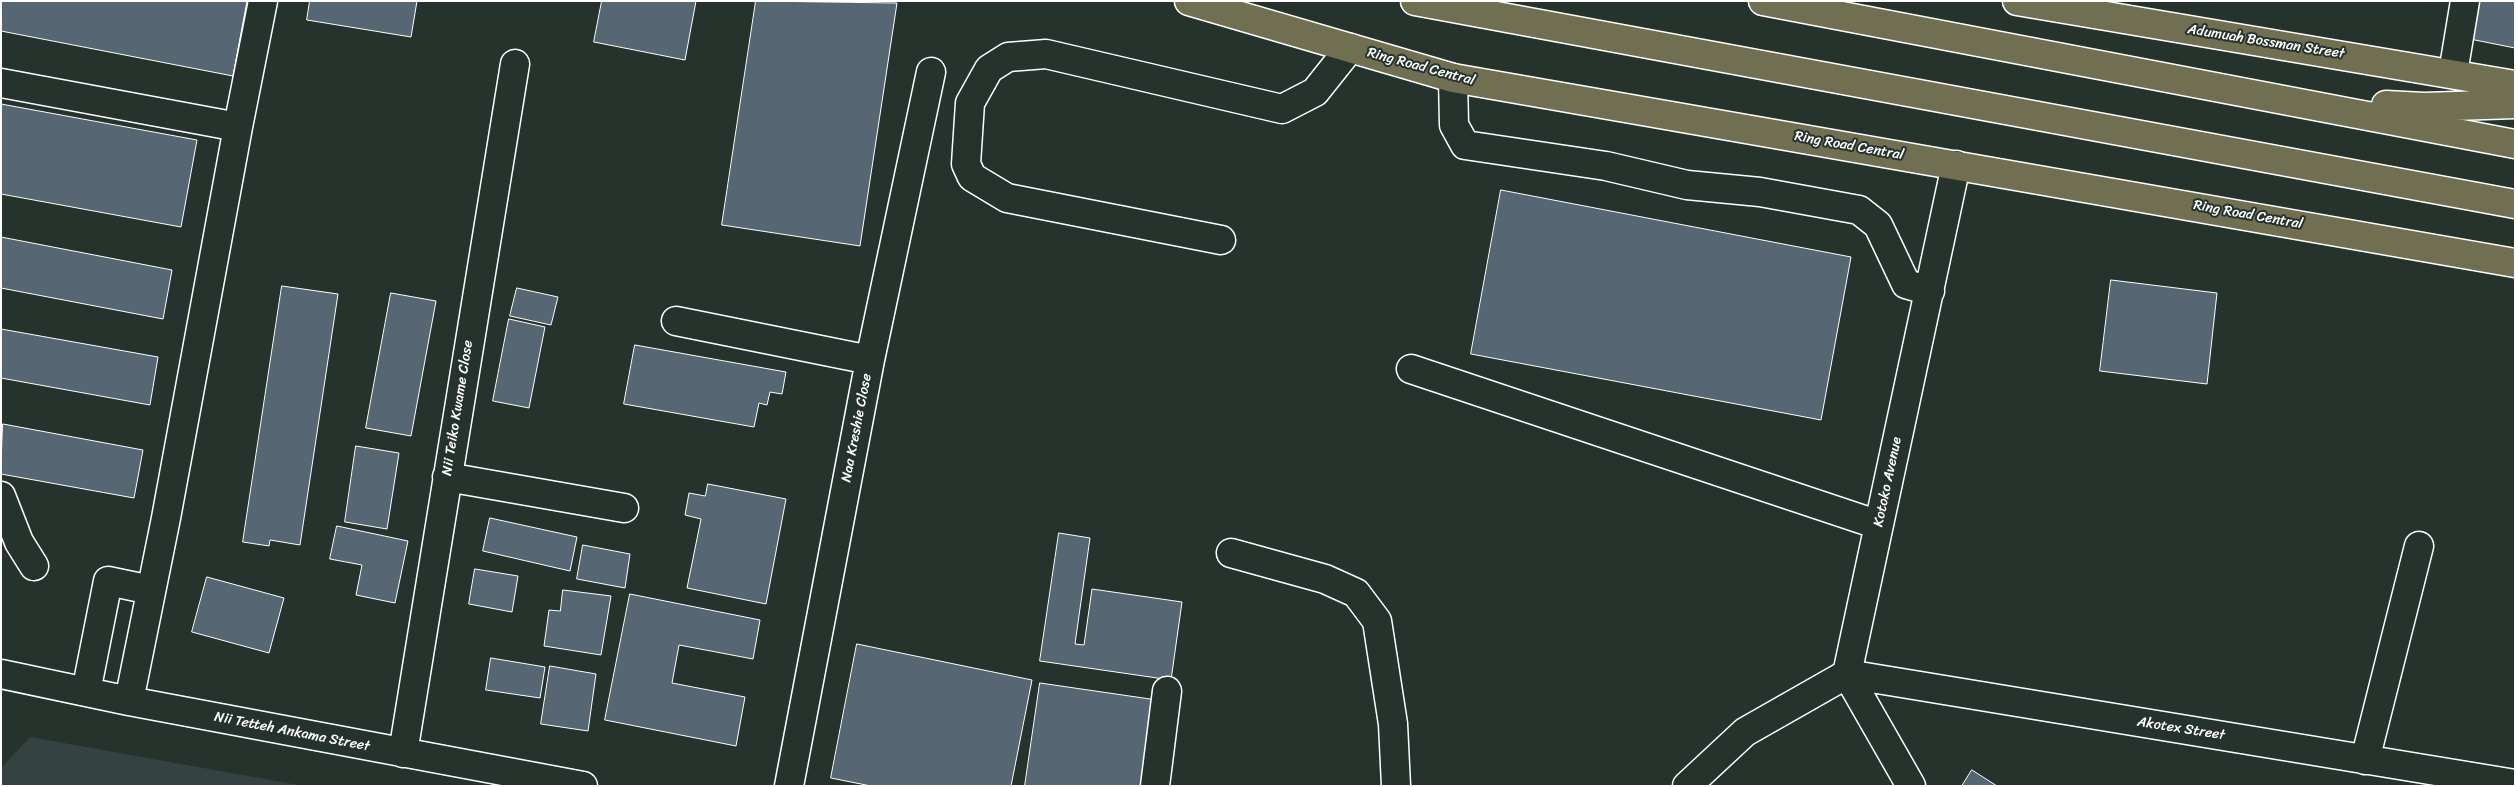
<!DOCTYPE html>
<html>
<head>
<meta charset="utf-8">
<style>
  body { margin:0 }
  #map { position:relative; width:2516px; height:787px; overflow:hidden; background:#26332d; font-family:Sriracha,sans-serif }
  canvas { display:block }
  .frame { position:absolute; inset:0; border:2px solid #fff; pointer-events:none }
</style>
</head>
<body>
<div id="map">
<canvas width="2516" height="787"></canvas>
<div class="frame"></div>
</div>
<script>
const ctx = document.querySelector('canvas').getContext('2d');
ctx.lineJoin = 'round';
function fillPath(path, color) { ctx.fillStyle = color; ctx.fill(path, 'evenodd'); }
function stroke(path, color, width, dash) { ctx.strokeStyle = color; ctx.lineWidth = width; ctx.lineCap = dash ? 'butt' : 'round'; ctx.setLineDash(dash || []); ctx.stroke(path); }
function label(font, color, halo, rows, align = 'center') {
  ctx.font = font + ' Sriracha,sans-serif'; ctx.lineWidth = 4; ctx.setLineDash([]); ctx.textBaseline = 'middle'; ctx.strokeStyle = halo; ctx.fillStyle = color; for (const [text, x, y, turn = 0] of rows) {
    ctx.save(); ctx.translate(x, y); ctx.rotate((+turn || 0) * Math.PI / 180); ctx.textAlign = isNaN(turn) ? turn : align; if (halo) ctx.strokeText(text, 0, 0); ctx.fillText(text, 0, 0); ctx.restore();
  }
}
const built = new Path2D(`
  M 30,737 L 304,786 L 1,786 L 1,768 Z`);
const building = new Path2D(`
  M 1,1 L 247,1 L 233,76 L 1,31 Z
  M 310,1 L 417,1 L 411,37 L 307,20 Z
  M 602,1 L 696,1 L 685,60 L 594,42 Z
  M 756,1 L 897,3 L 860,246 L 722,225 Z
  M 2472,1 L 2515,1 L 2515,48 L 2465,38 Z
  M 1,104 L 197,140 L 181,227 L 1,194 Z
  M 1501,190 L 1851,257 L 1821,420 L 1471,354 Z
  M 1,237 L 172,270 L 163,319 L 1,288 Z
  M 2111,280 L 2217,293 L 2207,384 L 2100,371 Z
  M 282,286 L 338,294 L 300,545 L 270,540 L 269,546 L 243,542 Z
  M 517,288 L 558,297 L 551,325 L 510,316 Z
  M 391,293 L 436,301 L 411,436 L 366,428 Z
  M 509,319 L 545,327 L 529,408 L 493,401 Z
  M 1,329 L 158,357 L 150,405 L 1,378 Z
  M 635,345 L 786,372 L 782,394 L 770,392 L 767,405 L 759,403 L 754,427 L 624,404 Z
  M 3,424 L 143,450 L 134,498 L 1,474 Z
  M 356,446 L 399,453 L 387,529 L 345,522 Z
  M 708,484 L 786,499 L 766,604 L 687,588 L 701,519 L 685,515 L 689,493 L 705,496 Z
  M 490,518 L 577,537 L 570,571 L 483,551 Z
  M 337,526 L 408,541 L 395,603 L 356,595 L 362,565 L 330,559 Z
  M 1059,533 L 1090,538 L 1075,644 L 1084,645 L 1092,589 L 1182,602 L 1171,680 L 1040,661 Z
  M 583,545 L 630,554 L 625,588 L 577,579 Z
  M 475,569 L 518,576 L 512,612 L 469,604 Z
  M 207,577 L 284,598 L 269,653 L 192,632 Z
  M 563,590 L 611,596 L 601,655 L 544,646 L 549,610 L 560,611 Z
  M 630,594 L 760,620 L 753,659 L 679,645 L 672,683 L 745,697 L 736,746 L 605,720 Z
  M 857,644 L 1032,680 L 1011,786 L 871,786 L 831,778 Z
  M 491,658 L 545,667 L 540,698 L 486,690 Z
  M 550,666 L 596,674 L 588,731 L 541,724 Z
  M 1040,683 L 1157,700 L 1144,786 L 1025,786 Z
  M 1972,770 L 1997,786 L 1962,786 Z`);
const minor = new Path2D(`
  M 2453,73 L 2465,1
  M 1453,78 L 1454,125 L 1465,145 L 1606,166 L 1687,185 L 1760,192 L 1859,210 L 1878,225 L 1906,284 L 1930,291
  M 1,83 L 238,127 L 166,518 L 129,701
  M 238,127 L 263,1
  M 1221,240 L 1007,198 L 972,177 L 966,164 L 970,103 L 989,69 L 1008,57 L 1046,54 L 1282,109 L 1315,92 L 1350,48
  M 676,321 L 870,360
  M 1411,369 L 1879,525
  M 447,477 L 624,508
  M 1,496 L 19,542 L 34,566
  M 1231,553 L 1325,579 L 1356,593 L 1377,621 L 1393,724 L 1396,786
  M 1,674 L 129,701 L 583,786
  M 86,692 L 108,581 L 151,590
  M 403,753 L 515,64
  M 2365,760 L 2419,546
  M 789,786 L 870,360 L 931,72
  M 1155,786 L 1167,691
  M 1687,786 L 1745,732 L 1847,674 L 2515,784
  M 1911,786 L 1847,674 L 1956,165`);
const major = new Path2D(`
  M 1189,1 L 1453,78 L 2515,263
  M 1415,1 L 2515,204
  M 1763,1 L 2515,144
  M 2017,1 L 2515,85
  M 2386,105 L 2424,107 L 2515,104`);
const streetNames = [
  ["Adumuah Bossman Street",2266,42,9],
  ["Ring Road Central",1421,67,15],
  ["Ring Road Central",1849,146,10],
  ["Ring Road Central",2248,215,10],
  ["Nii Teiko Kwame Close",458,408,-81],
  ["Naa Kreshie Close",857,428,-79],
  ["Kotoko Avenue",1888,482,-78],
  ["Akotex Street",2181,729,9],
  ["Nii Tetteh Ankama Street",292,732,11]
];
fillPath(built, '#354242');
fillPath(building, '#576673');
stroke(building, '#fff', 1);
stroke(minor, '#fff', 31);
stroke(major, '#fff', 31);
stroke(minor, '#26332d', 28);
stroke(major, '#716f52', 28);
label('14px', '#fff', '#26332d', streetNames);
</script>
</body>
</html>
